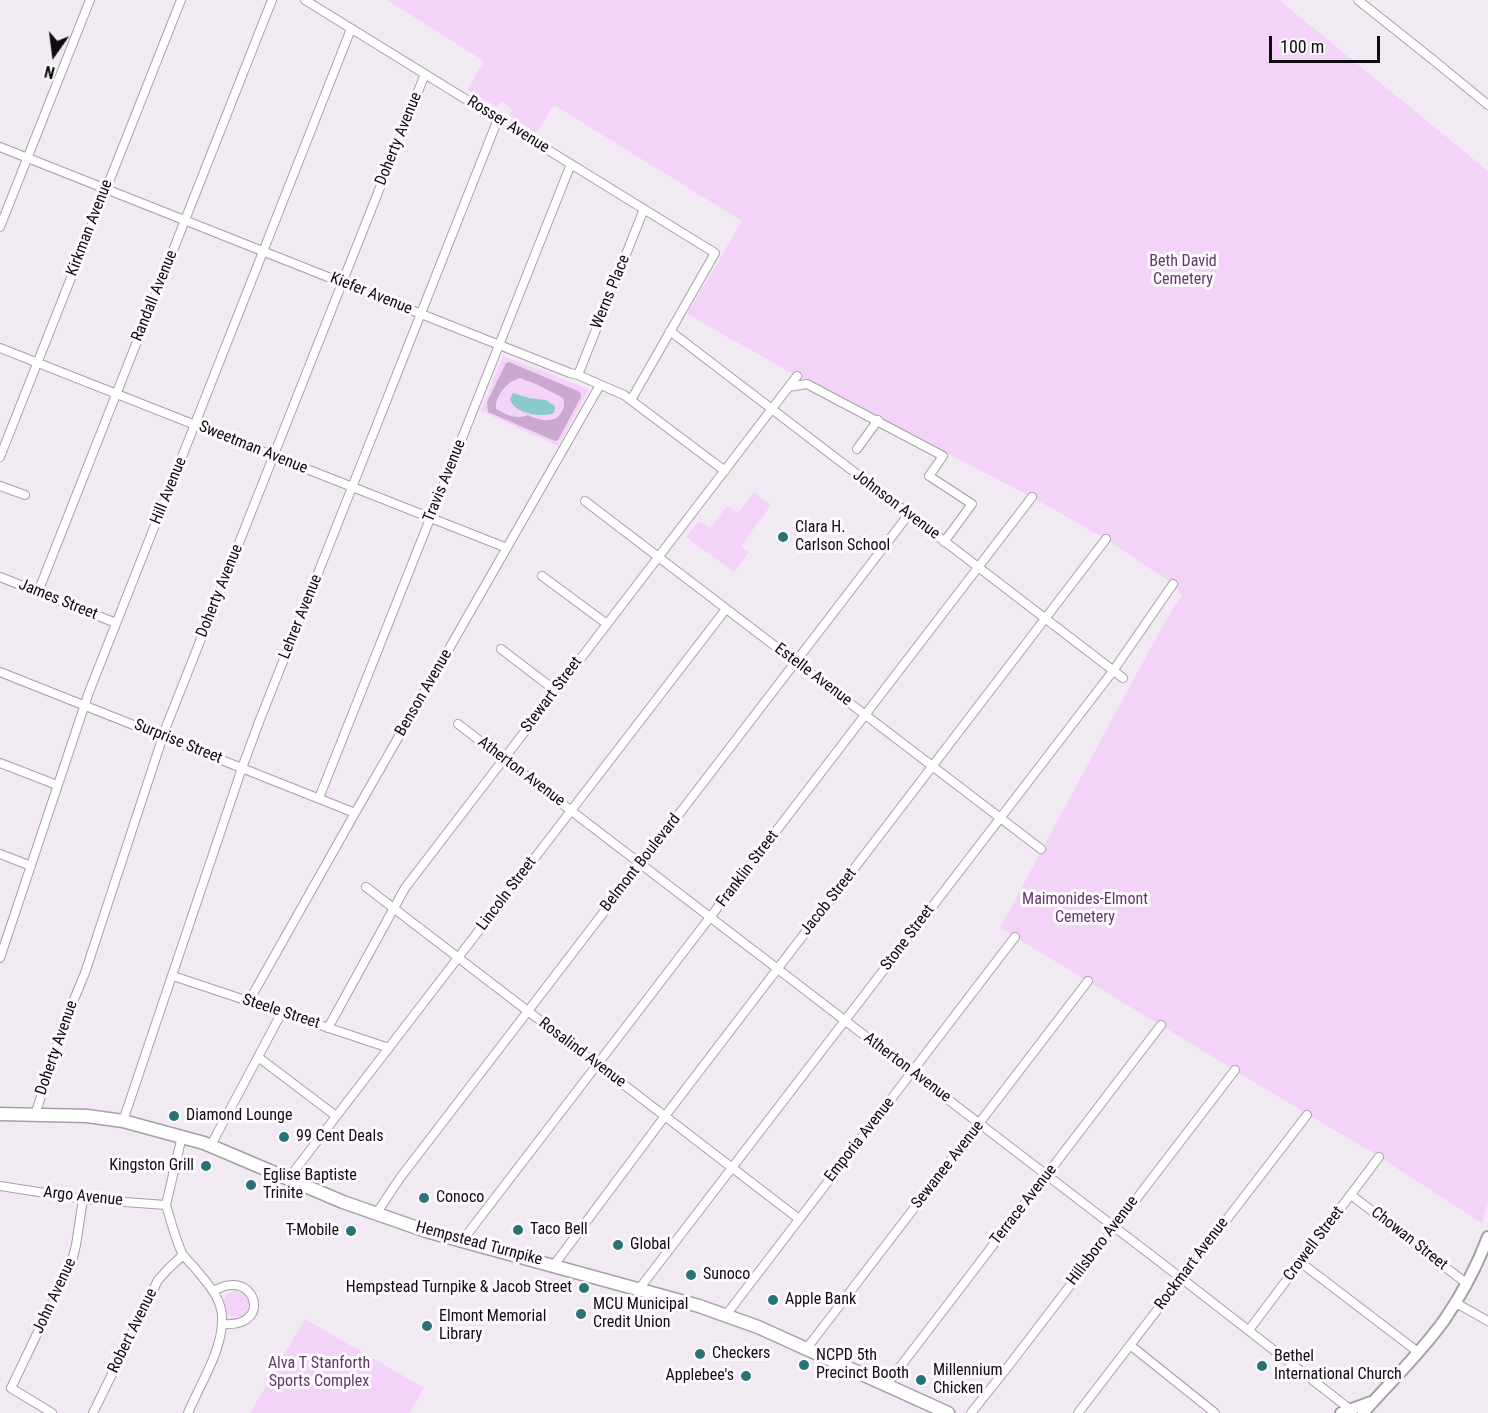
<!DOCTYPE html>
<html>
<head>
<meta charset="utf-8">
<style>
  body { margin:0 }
  #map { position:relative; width:1488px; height:1413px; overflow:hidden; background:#f2eaf3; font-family:"Roboto Condensed",sans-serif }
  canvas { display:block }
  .north { position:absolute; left:24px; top:24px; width:60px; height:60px; -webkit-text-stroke:4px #fdf9fe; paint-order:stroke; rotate:194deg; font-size:16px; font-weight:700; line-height:24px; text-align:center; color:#0e0c0e }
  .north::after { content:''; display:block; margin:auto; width:21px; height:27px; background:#0e0c0e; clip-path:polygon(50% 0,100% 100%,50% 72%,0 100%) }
  .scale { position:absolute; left:1269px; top:36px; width:111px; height:27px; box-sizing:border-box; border:3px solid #0e0c0e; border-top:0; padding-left:8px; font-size:18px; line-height:21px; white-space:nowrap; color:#0e0c0e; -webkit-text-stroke:4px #fdf9fe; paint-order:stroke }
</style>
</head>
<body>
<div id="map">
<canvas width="1488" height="1413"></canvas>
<div class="north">N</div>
<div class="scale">100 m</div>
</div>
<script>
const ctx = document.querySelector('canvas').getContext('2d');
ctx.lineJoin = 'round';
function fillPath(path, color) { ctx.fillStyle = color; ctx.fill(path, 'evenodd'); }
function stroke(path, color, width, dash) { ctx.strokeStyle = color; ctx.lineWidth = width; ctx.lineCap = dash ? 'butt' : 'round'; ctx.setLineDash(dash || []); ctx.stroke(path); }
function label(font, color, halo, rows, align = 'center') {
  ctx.font = font + ' "Roboto Condensed",sans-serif'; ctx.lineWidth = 6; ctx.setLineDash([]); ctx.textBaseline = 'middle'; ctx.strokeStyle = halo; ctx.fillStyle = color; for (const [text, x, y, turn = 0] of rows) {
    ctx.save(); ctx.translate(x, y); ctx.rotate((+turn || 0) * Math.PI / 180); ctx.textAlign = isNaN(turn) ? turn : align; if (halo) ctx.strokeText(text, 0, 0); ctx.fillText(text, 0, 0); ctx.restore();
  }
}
const green = new Path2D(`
  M 387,0 L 1279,0 L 1488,171 L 1488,1203 L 1482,1223 L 1370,1151 L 1307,1114 L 1000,928 L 1131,684 L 1170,613 L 1182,595 L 1173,584 L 1106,539 L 1032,497 L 797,376 L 687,314 L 742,221 L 554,105 L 536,133 L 509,115 L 513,110 L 501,101 L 497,107 L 467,90 L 484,61 Z
  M 503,356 L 589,389 L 558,446 L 481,411 Z
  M 754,492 L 771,505 L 741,546 L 749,552 L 734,572 L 686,537 L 699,521 L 710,528 L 727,506 L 738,513 Z
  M223 1304a13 13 0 1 1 26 0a13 13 0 1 1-26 0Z
  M 305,1319 L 424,1388 L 409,1413 L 250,1413 Z`);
const forest = new Path2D(`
  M 509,362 L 580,392 L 581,397 L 558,440 L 555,441 L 488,412 L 487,402 L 506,363 ZM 520,378 L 536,384 L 563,398 C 566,406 562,413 557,418 C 546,422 538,420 528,415 C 516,420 507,415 496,409 C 495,396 507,381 520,378 Z`);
const water = new Path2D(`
  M 513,393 L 529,398 L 546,400 L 555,406 L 554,413 C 541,418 514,414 510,399 Z`);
const street = new Path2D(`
  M 305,0 L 715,253 L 631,400
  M 1358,0 L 1432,59 L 1488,105
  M 0,147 L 570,373 L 578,375 L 624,395 L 725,471
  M 0,227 L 90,0
  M 670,331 L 1123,678
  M 0,348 L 507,548
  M 578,375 L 644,209
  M 789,387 L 807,384 L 943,456 L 929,476 L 972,504 L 944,542
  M 857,449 L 878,420
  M 0,457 L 181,0
  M 0,486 L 25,495
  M 585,501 L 1041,849
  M 542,576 L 607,624
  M 0,577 L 116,623
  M 38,592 L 272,0
  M 501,649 L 556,691
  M 0,672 L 355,813
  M 458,724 L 1181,1278 L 1351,1410
  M 0,763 L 57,785
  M 319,798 L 571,164
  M 0,854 L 31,866
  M 366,887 L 799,1219
  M 0,958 L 89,692 L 351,29
  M 173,976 L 389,1048
  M 249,1001 L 355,813 L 600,385
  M 328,1028 L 405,888 L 797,376
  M 258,1057 L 336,1116
  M 35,1115 L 65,1021 L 85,973 L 166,727 L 425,74
  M 123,1121 L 242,768 L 259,722 L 498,119
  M 211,1145 L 282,1012
  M 288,1179 L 726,609
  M 0,1186 L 83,1199 L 166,1205
  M 1351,1195 L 1466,1283
  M 166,1205 C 171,1221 175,1238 182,1253 C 185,1258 190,1263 194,1267 C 206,1282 222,1297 222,1318 C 223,1350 200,1384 188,1413
  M 166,1205 L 182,1136
  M 376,1214 L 400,1178 L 909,514
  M 462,1241 L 1032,497
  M 1300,1262 L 1418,1352
  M 554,1265 L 665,1116 L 1106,539
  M 639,1289 L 1113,671 L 1173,584
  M 214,1291 C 219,1288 225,1285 232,1285 C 257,1283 269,1327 222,1324
  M 1456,1303 L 1488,1321
  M 726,1315 L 1015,937
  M 1249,1330 L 1379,1157
  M 1130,1345 L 1215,1413
  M 807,1348 L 1088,981
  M 887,1384 L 1161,1025
  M 52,1413 L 11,1388 L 72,1261 L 76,1245 L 83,1199
  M 93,1413 L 158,1280 L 169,1268 L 183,1255
  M 971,1413 L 1007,1368 L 1235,1070
  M 1078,1413 L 1307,1115`);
const secondary = new Path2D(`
  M 1341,1413 L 1371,1402
  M 1363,1413 C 1390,1382 1421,1353 1445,1319 C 1462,1294 1477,1266 1488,1237`);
const primary = new Path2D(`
  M 0,1114 L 87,1116 L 123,1121 L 204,1143 L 343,1202 L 426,1231 L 699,1306 L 758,1327 L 948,1413`);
const markers = [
  [783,537,6,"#287375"],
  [174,1116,6,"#287375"],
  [284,1137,6,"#287375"],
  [206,1166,6,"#287375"],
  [251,1185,6,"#287375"],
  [424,1198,6,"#287375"],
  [518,1230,6,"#287375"],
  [351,1231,6,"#287375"],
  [618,1245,6,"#287375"],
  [691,1275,6,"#287375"],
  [584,1288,6,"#287375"],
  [773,1300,6,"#287375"],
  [581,1314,6,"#287375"],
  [427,1326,6,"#287375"],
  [700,1354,6,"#287375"],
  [804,1365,6,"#287375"],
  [1262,1366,6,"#287375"],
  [746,1376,6,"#287375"],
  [921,1380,6,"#287375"]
];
const streetNames = [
  ["Rosser Avenue",508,125,32],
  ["Doherty Avenue",399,139,-68],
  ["Kirkman Avenue",90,228,-69],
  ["Werns Place",611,292,-68],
  ["Kiefer Avenue",371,294,22],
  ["Randall Avenue",155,296,-68],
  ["Sweetman Avenue",253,448,22],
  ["Travis Avenue",445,481,-68],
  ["Hill Avenue",169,491,-68],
  ["Johnson Avenue",896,505,37],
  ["Doherty Avenue",220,591,-68],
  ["James Street",58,600,22],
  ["Lehrer Avenue",301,617,-68],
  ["Estelle Avenue",813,675,37],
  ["Benson Avenue",424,693,-60],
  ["Stewart Street",552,695,-53],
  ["Surprise Street",178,742,22],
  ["Atherton Avenue",521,772,37],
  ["Belmont Boulevard",641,863,-52],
  ["Franklin Street",748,869,-53],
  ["Lincoln Street",507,894,-53],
  ["Jacob Street",829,902,-52],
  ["Stone Street",908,938,-53],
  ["Steele Street",281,1012,18],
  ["Doherty Avenue",57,1048,-71],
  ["Rosalind Avenue",582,1053,37],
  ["Atherton Avenue",907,1068,37],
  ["Emporia Avenue",860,1140,-52],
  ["Sewanee Avenue",948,1165,-52],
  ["Argo Avenue",83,1197,6],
  ["Terrace Avenue",1024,1205,-52],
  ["Chowan Street",1409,1239,38],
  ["Hillsboro Avenue",1103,1241,-53],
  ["Hempstead Turnpike",479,1244,15],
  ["Crowell Street",1314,1244,-53],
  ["Rockmart Avenue",1192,1264,-53],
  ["John Avenue",55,1296,-65],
  ["Robert Avenue",133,1331,-64]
];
const parkNames = [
  ["Beth David",1183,262],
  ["Cemetery",1183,280],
  ["Maimonides-Elmont",1085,900],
  ["Cemetery",1085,918],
  ["Alva T Stanforth",319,1364],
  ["Sports Complex",319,1382]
];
const poiNames = [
  ["Clara H.",795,528],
  ["Carlson School",795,546],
  ["Diamond Lounge",186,1116],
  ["99 Cent Deals",296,1137],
  ["Kingston Grill",194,1166,"right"],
  ["Eglise Baptiste",263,1176],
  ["Trinite",263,1194],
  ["Conoco",436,1198],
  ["Taco Bell",530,1230],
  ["T-Mobile",339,1231,"right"],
  ["Global",630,1245],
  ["Sunoco",703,1275],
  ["Hempstead Turnpike & Jacob Street",572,1288,"right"],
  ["Apple Bank",785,1300],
  ["MCU Municipal",593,1305],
  ["Credit Union",593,1323],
  ["Elmont Memorial",439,1317],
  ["Library",439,1335],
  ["Checkers",712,1354],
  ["NCPD 5th",816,1356],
  ["Precinct Booth",816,1374],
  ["Bethel",1274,1357],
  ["International Church",1274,1375],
  ["Millennium",933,1371],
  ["Chicken",933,1389],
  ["Applebee's",734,1376,"right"]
];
fillPath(green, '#f3d3f8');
fillPath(forest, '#caa8cf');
fillPath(water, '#89cbcc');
stroke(street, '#a69fa7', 10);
stroke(secondary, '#a69fa7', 14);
stroke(primary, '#a69fa7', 15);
stroke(street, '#fff', 8);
stroke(secondary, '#fff', 10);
stroke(primary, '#fff', 12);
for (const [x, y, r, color] of markers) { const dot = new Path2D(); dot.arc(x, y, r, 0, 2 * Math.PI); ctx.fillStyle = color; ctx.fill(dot); stroke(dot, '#fdf9fe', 2); }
label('16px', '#0e0c0e', '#fdf9fe', streetNames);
label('16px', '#62376a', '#fdf9fe', parkNames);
label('16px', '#0e0c0e', '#fdf9fe', poiNames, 'left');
</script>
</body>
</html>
